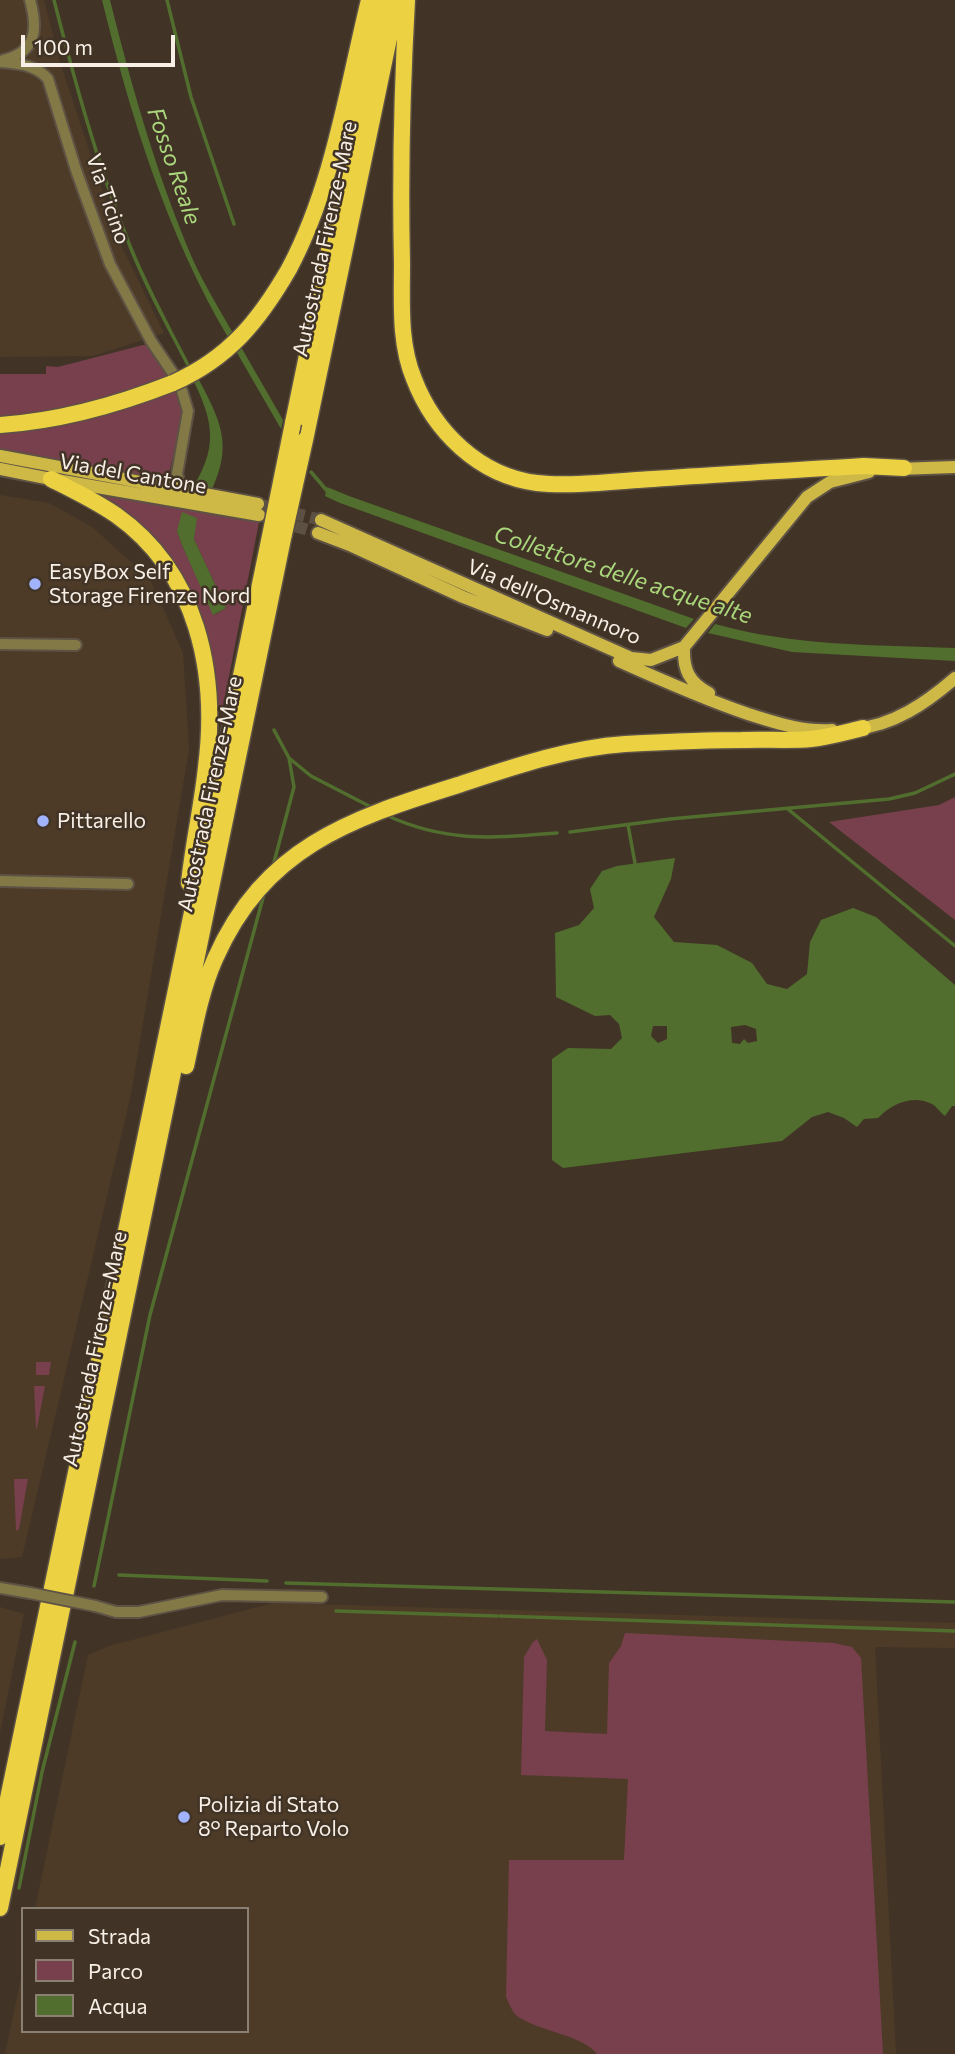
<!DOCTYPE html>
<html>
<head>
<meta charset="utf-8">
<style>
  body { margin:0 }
  #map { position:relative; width:955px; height:2054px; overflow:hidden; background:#413426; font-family:Commissioner,sans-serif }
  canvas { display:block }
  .legend { position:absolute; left:21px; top:1907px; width:228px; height:126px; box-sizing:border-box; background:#413426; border:2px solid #8a7f73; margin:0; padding:9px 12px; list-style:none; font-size:21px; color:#f8efe6 }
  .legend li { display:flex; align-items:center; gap:14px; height:35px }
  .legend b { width:35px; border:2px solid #8a7f73 }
  .scale { position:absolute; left:21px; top:35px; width:154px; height:32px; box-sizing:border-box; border:4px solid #f8efe6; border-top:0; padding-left:9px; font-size:21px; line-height:24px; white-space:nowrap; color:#f8efe6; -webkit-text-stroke:5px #413426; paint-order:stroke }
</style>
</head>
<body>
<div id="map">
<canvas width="955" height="2054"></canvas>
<ul class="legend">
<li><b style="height:9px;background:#ceb947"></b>Strada</li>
<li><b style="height:19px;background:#77404c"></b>Parco</li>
<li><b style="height:19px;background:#516e2e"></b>Acqua</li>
</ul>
<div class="scale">100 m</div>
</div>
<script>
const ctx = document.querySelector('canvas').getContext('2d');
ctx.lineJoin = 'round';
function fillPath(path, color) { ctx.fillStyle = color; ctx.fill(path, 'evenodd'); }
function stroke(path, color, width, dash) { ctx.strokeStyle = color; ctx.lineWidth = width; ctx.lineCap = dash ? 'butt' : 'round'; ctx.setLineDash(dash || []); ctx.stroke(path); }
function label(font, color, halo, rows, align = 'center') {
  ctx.font = font + ' Commissioner,sans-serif'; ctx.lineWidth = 5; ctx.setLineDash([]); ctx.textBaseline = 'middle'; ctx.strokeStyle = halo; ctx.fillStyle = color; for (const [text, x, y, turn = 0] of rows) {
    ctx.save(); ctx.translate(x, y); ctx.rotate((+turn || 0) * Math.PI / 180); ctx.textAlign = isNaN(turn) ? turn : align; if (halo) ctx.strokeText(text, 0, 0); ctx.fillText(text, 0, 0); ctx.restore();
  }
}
const built = new Path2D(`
  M 0,0 L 44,0 L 60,62 L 119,241 L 164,333 L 93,356 L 0,357 Z
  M 0,495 L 49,503 L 92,527 L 150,579 L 183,653 L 189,749 L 131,1094 L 22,1557 L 0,1559 Z
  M 273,1603 L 955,1623 L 955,1648 L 875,1647 L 896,2054 L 5,2054 L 23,1969 L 23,2031 L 247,2031 L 247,1909 L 35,1909 L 88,1655 L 109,1646 Z
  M 0,1607 L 24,1614 L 0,1733 Z`);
const green = new Path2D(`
  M 143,345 L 148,345 L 151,349 L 168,376 L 164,379 L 99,403 L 0,419 L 0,374 L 46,374 L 46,366 L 58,367 Z
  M 177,390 C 193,428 171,446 168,483 L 0,451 L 0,432 C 61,429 119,407 177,390 Z
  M 97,493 L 259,522 L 222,712 L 217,710 L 202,624 L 194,600 L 180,575 L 97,496 ZM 195,523 L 194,539 L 226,608 L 214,615 L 182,545 L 177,531 Z
  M 955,797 L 955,920 L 829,822 L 939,805 Z
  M 36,1362 L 51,1362 L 49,1375 L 36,1375 Z
  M 34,1386 L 45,1386 L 37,1428 L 36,1428 Z
  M 14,1479 L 28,1479 L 19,1529 L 16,1531 Z
  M 625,1633 L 834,1643 L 852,1647 L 861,1658 L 883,2054 L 597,2054 C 583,2035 535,2030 517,2016 C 512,2012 509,2003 506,1997 L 509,1860 L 624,1860 L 628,1779 L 521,1775 L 524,1657 L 533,1642 L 537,1639 L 547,1660 L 545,1731 L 607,1734 L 609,1663 L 621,1646 Z`);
const water = new Path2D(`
  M 102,0 L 110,0 C 132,88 157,176 193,260 C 205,286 220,310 234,335 L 229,339 C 167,234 131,118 102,0 Z
  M 241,347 L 283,420 L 281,429 L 236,351 Z
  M 199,380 C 220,420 233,444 212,489 L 196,482 C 218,444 212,419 194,382 Z
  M 327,487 L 349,496 L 694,619 L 686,628 L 340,503 L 325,496 Z
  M 182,512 L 197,518 L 194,539 L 226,608 L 213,615 L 182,545 L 177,531 Z
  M 715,624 C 793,646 874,645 955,648 L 955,661 L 792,652 L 708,633 Z
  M 675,858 L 671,879 L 654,917 L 674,942 L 717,945 L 752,963 L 767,984 L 787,989 L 807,974 L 810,942 L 821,920 L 853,908 L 876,917 L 955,985 L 955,1106 L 952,1106 L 945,1116 C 941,1113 936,1106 932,1104 C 913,1094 891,1104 878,1118 L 864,1119 L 857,1127 L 844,1118 L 828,1112 L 812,1117 L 782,1141 L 563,1168 L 552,1160 L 552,1059 L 568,1048 L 611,1049 L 622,1038 L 619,1024 L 610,1015 L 595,1016 L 556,997 L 555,933 L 579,925 L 594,908 L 590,889 L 602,871 L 617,866 ZM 745,1025 L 756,1029 L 757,1041 L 748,1043 L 744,1039 L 740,1044 L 732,1043 L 731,1027 ZM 653,1026 L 667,1026 L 667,1039 L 658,1043 L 651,1036 Z`);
const stream = new Path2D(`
  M 54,0 C 75,82 97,163 128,241 C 145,285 168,326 189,367
  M 167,0 L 191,97 L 234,224
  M 311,472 L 328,492
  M 289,758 L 311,776 L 371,807
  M 789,810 L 955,946
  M 386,815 C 446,843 493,838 557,833
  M 628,825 L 635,863
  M 570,832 L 670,819 L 889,799 L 915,793 L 955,774
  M 273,866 L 294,787 L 289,758 L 274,730
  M 119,1575 L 267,1581
  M 286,1583 L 955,1602
  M 94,1586 L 150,1315 L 264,894
  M 336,1611 L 497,1616
  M 500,1616 L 955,1631
  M 19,1888 L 42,1772 L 75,1642`);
const majorTunnel = new Path2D(`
  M 258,504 L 321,520
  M 278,521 L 318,533`);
const minor = new Path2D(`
  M 3,60 C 37,52 38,29 30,0
  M 0,62 C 18,64 35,64 48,79 L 76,170 L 110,264 L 151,341 L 172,372
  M 182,391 L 188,411 L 177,474 L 180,484 L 190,492
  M 0,644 L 76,645
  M 0,881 L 128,884
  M 0,1588 L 30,1593
  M 95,1606 L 116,1612 L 139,1612 L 222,1595 L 322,1597`);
const major = new Path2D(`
  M 0,456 L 258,504
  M 0,469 L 51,479 L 259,515
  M 898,469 L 955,467
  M 321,520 L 631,658 L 651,660 L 684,647 L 807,497 L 830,482 L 869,472
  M 318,533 L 352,546 L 463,597 L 547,630
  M 684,647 C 683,669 689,683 709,693
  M 619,661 C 661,680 704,699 748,714 C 777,723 802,732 832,730
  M 854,729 C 893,726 926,703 955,678`);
const highway = new Path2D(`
  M 407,0 C 402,88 400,176 402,264 C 402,303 399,343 414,379 C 434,431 479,476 537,483 C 570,487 618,481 653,479 C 723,474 794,470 864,466 L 904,468
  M 289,269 C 333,186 347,90 369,0
  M 293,423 L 381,0
  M 0,425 C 60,421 117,405 173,383
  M 305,440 L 397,0
  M 51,479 C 73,490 96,501 116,515 C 198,573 218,673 206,767 C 202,806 193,844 189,883
  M 186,1066 C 194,1030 200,993 215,959 C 264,848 349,819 455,786 C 510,768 567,748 625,744 C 664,742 703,740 742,740 C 765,739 789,741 811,739 C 829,737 846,732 863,728
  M 52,1588 L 271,531
  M 65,1596 L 284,534
  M 0,1837 L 49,1602
  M 0,1908 L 63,1604`);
const minorBridge = new Path2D(`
  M 30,1593 L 95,1606`);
const highwayBridge = new Path2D(`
  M 173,383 C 229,358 259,321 289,269
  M 271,531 L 293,423
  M 284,534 L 305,440`);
const markers = [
  [35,584,7,"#a1b3fd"],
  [43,821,7,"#a1b3fd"],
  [184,1817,7,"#a1b3fd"]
];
const streetNames = [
  ["Via Ticino",108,199,71],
  ["Autostrada Firenze-Mare",325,239,-78],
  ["Via del Cantone",133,474,10],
  ["Via dell'Osmannoro",554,602,23],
  ["Autostrada Firenze-Mare",210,794,-78],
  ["Autostrada Firenze-Mare",95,1349,-78]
];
const poiNames = [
  ["EasyBox Self",49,572],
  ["Storage Firenze Nord",49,596],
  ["Pittarello",57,821],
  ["Polizia di Stato",198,1805],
  ["8° Reparto Volo",198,1829]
];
const waterNames = [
  ["Fosso Reale",174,166,71],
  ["Collettore delle acque alte",623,575,18]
];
fillPath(built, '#4d3b27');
fillPath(green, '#77404c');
fillPath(water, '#516e2e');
stroke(stream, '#516e2e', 3.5);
stroke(majorTunnel, '#5c5043', 12, [12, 6]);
stroke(minor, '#5e5245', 14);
stroke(major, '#5e5245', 16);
stroke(highway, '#5e5245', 19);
stroke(minor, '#827946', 10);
stroke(major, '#ceb947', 12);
stroke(highway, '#ecd243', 16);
stroke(minorBridge, '#5e5245', 14, []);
stroke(highwayBridge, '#5e5245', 19, []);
stroke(minorBridge, '#827946', 10);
stroke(highwayBridge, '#ecd243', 16);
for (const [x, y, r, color] of markers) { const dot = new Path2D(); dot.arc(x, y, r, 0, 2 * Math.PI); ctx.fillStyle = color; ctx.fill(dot); stroke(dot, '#413426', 2.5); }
label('21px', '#f8efe6', '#413426', streetNames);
label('21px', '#f8efe6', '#413426', poiNames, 'left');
label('italic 23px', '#abd77c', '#413426', waterNames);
</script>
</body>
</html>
